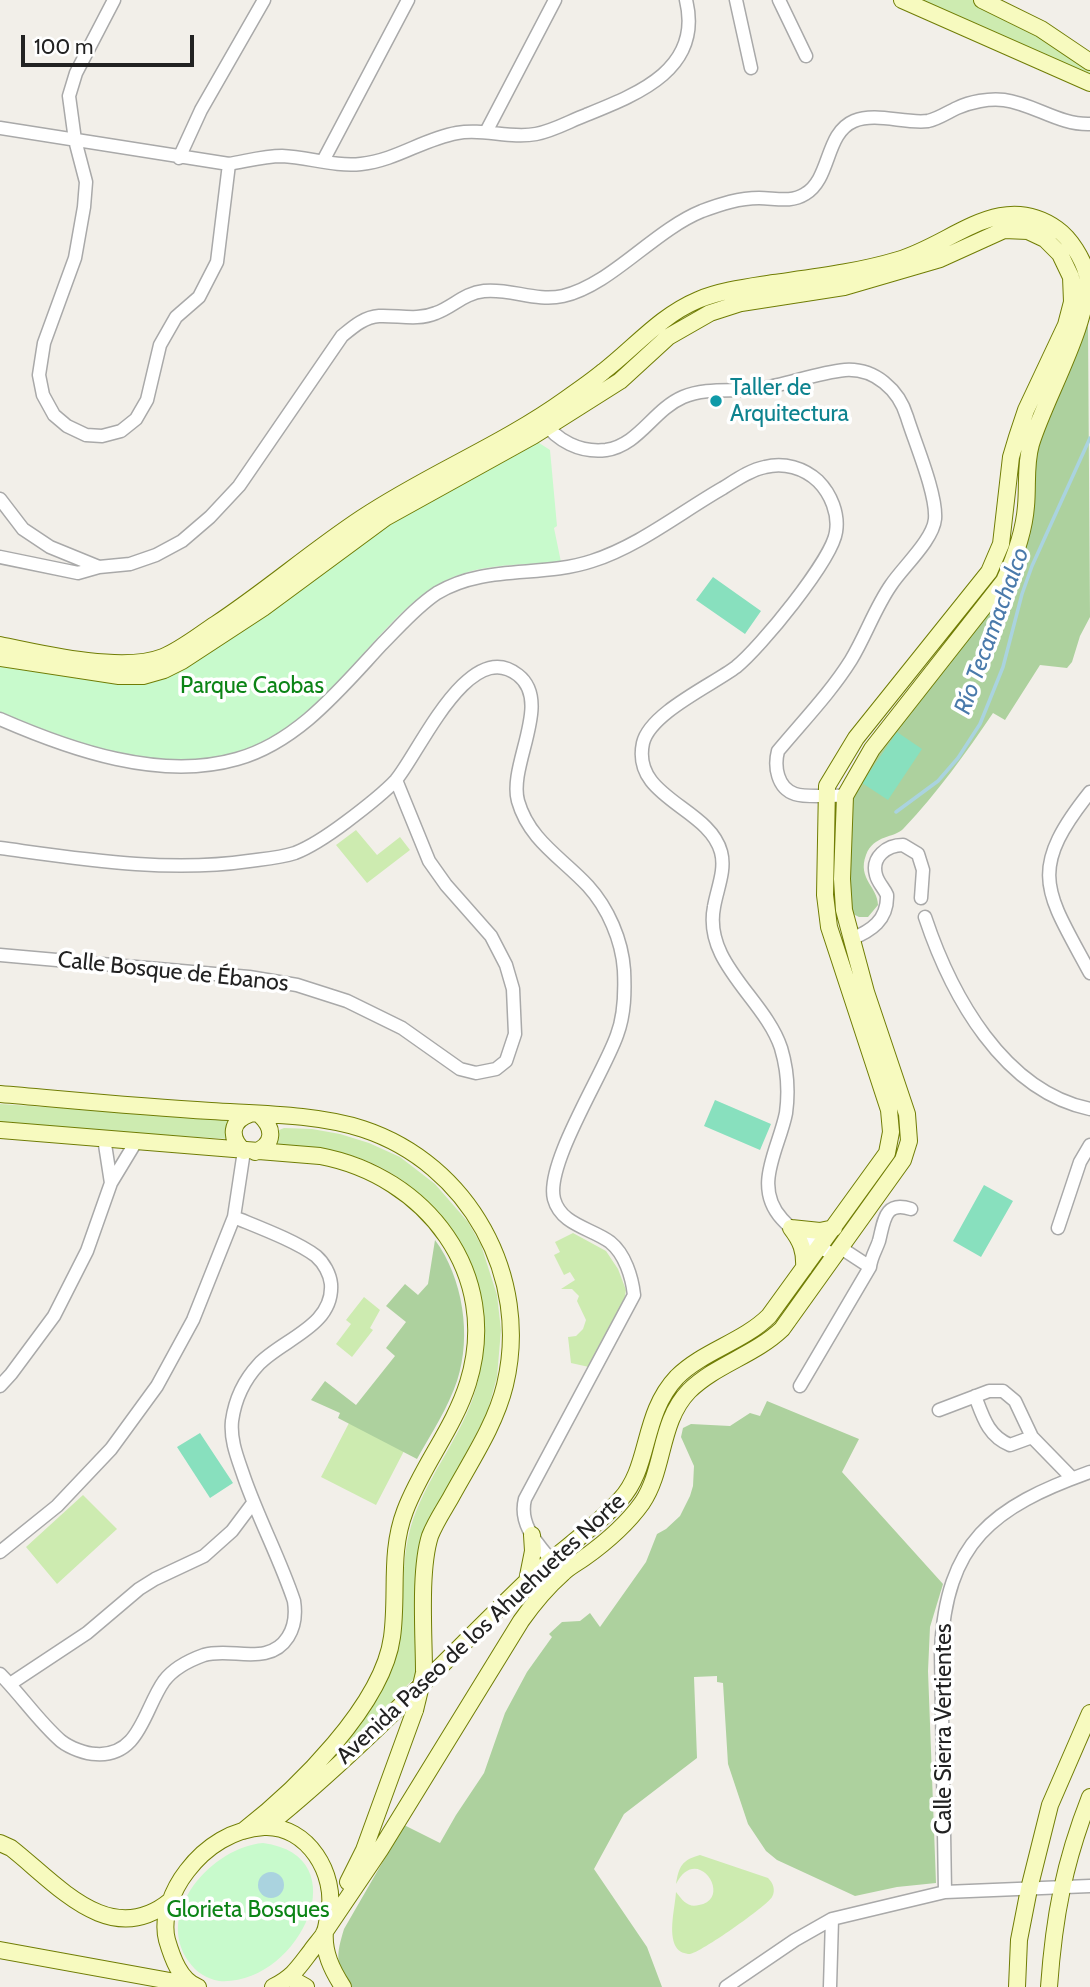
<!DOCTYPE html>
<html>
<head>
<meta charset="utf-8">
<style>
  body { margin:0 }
  #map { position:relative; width:1090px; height:1987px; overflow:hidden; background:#f2efe9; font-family:Cabin,sans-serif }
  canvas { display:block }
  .scale { position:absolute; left:21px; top:35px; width:173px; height:32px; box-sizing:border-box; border:4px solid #222; border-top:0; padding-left:9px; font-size:21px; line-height:24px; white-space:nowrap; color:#222; -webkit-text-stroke:5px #fff; paint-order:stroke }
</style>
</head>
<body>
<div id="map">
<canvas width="1090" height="1987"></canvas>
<div class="scale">100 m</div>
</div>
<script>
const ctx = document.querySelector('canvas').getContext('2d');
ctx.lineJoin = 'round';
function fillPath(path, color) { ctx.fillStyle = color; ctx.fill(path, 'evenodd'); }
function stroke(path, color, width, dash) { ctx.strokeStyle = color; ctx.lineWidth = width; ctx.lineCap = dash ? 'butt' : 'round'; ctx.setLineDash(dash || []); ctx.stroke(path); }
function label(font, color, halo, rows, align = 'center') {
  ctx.font = font + ' Cabin,sans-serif'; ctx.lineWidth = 7; ctx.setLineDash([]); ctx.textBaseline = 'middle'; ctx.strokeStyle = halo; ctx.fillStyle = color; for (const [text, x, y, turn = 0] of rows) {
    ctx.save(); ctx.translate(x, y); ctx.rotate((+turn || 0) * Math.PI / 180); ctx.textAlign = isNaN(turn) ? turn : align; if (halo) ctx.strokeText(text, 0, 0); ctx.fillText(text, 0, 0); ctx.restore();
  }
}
const grass = new Path2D(`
  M 911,0 L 979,0 L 1090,66 L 1090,80 Z
  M 356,830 L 377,855 L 400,837 L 410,850 L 367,883 L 336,845 Z
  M 0,1104 L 232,1119 L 229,1139 L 0,1125 Z
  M 284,1128 L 312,1129 L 340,1134 L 369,1143 L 400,1157 L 435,1184 L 468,1222 L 481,1245 L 497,1295 L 501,1330 L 497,1377 L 487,1413 L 431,1520 L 416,1676 L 337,1760 L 306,1786 C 341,1750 391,1693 399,1642 C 405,1603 400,1564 411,1526 C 425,1480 457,1443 473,1398 C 485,1363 483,1339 477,1304 C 474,1291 474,1276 469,1263 C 453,1219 414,1182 372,1163 C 356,1156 339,1151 321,1148 C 307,1147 292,1148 279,1145 L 277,1142 L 277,1131 Z
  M 573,1233 L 606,1251 L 618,1269 L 626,1290 L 624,1302 L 589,1367 L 571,1363 L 568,1337 L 576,1336 L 583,1329 L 586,1320 L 577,1301 L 579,1296 L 572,1289 L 561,1289 L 575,1280 L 570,1272 L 564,1275 L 554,1255 L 560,1252 L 555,1242 Z
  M 364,1297 L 380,1310 L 370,1328 L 373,1330 L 352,1357 L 336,1344 L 351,1324 L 346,1320 Z
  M 349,1423 L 404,1451 L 376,1505 L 321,1477 Z
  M 83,1495 L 117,1529 L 57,1584 L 26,1547 Z
  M 700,1855 L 768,1878 C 773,1883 776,1890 772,1897 C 767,1906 700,1953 690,1954 C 685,1954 679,1952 676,1947 C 668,1933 675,1908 676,1892 C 683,1901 688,1908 699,1905 C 734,1899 697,1842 676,1884 C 679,1866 682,1860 700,1855 Z`);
const forest = new Path2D(`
  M 1088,325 L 1090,617 L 1080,636 L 1072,662 L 1067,668 L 1040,665 L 1005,720 L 993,713 C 966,753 937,793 904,828 C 894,839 874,834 866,855 C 857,879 878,887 878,905 L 868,917 L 859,917 L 851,913 L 845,821 L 858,778 L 1007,583 L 1031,466 L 1045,419 Z
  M 435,1240 C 463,1278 472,1336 457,1381 C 448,1408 431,1434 417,1459 L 338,1418 L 340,1413 L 311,1400 L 325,1381 L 356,1405 L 395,1356 L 386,1348 L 406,1322 L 386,1306 L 405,1284 L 418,1295 L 428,1284 Z
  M 767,1401 L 859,1439 L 842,1472 L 943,1584 L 930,1627 L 928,1671 L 936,1883 L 897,1887 L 855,1896 L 777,1860 L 766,1851 L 748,1824 L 728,1764 L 723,1683 L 717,1682 L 717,1676 L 694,1677 L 697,1758 L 624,1814 L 594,1869 L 647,1947 L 662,1987 L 351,1987 C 335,1963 336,1956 344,1929 L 404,1825 L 440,1843 L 456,1815 L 484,1773 L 505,1713 L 527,1672 L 552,1637 L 549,1634 L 562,1622 L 580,1621 L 590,1613 L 600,1627 L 646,1562 L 657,1534 L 666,1529 L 680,1516 L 690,1496 L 693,1486 L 694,1466 L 681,1437 L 683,1428 L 691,1424 L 730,1426 L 750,1413 L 760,1416 Z`);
const park = new Path2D(`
  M 536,441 L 550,450 L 557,526 L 554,528 L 561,562 C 525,565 485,563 451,578 C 407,598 375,642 343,677 C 316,706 283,736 246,750 C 166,778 73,744 0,712 L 0,663 L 119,681 Z
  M 263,1843 C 362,1856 297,1987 219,1981 C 207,1979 196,1972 189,1962 C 153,1912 213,1847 263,1843 Z`);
const pitch = new Path2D(`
  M 713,577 L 761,611 L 745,634 L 696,600 Z
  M 897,732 L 922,749 L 888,800 L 862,783 Z
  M 715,1100 L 771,1124 L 760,1150 L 704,1126 Z
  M 984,1185 L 1013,1201 L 981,1257 L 953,1241 Z
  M 200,1433 L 233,1483 L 210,1498 L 177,1447 Z`);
const water = new Path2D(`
  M258 1885a13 13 0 1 1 26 0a13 13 0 1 1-26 0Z`);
const stream = new Path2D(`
  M 896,812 L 938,781 L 958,758 L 980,724 L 1003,667 L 1022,594 L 1032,566 L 1090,438`);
const street = new Path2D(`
  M 114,0 L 76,73 L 69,96 L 75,140 L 86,182 L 84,207 L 75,258 L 44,343 L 39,375 L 43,395 L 54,415 L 67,426 L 86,435 L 102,436 L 121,431 L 136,419 L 147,400 L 160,345 L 176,317 L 199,297 L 217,262 L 229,164
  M 736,0 L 751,68
  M 779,0 L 806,56
  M 0,128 L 229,164 C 247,161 264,156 282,156 C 308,157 335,167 361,164 C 397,160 423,139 457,133 C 483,128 510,139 536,134 C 553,131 570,121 586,115 C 638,94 703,69 686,0
  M 486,132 L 555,0
  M 179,158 L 201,110 L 264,0
  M 323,161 L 408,0
  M 542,420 C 557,441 580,453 606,450 C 639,445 653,410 683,397 C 706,387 733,392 757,389 C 787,385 815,373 845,370 C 875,368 899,390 907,417 C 915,443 937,494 935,519 C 933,540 903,567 891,585 C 875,608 866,635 851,660 C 831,692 803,721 778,751 C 774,766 777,788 795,794 C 806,798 832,795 845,796
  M 0,499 L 23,529 L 50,547 L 99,567 L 130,564 L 156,555 L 182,541 L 210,517 L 239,486 L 342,336 C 353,327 364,317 379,316 C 398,315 417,321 436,313 C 453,307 464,293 484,291 C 510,288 536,302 563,296 C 611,285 653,231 702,211 C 721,204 739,198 759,198 C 775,198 791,203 805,194 C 831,179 825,133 854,121 C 876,112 905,124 928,121 C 938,119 948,112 957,108 C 970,102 989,98 1004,100 C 1034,104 1059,125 1090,124
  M 0,557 L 78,573 L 99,567
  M 0,719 C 71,750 160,781 237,759 C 298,742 341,688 382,644 C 400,626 416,607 437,593 C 485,564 541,578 592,561 C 639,546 681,512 723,488 C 736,480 750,470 765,467 C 784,462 804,468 818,481 C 831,494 839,514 836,532 C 832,560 760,648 736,667 C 712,685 650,713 643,743 C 631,798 709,807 721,852 C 726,870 717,889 714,907 C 703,963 765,999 781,1048 C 787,1068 789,1091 786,1113 C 779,1149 752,1186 782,1219 C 796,1235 817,1246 836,1256
  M 1090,792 C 1026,872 1046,891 1090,973
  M 0,848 C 82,859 167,873 249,861 C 264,859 280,858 295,853 C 313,846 330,834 346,822 C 362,810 382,795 396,780 C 419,753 469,636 518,675 C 553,702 508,765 518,801 C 529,840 562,858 588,886 C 608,908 622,940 624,970 C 625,991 625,1014 617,1035 C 604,1073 545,1164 554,1199 C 561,1225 591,1228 610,1242 C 625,1254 632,1277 634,1295 L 525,1499 C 518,1526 540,1546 555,1565
  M 925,917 C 951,995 1003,1091 1090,1109
  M 851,939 C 871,931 888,920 887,895 C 884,888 878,883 876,875 C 871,857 887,845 903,845 L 918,854 L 923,870 L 921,898
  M 0,955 L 249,977 L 297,985 L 347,1001 L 402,1028 L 460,1069 L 476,1073 L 496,1069 L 506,1061 L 515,1034 L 513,989 L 506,965 L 491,936 L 446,885 L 429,861 L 396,780
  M 104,1138 L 111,1183
  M 1058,1228 L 1080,1162 L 1090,1145
  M 870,1267 C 871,1257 876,1250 879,1241 C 884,1222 884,1200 911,1209
  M 0,1386 L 11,1374 L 54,1316 L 87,1251 L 111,1183 L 137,1140
  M 800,1386 L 870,1267 L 841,1248
  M 975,1396 C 983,1417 988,1436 1010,1445 L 1032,1437
  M 939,1410 L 989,1391 L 1003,1391 L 1015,1401 L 1032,1437 L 1072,1478
  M 0,1552 L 57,1506 L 111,1449 L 157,1386 L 193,1320 L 234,1217 L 244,1151
  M 0,1674 C 21,1695 39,1722 61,1741 C 70,1748 86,1754 96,1754 C 140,1757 144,1709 164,1681 C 173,1669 190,1660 204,1655 C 232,1647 269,1667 288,1637 C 295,1626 296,1614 294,1601 C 280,1559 259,1520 244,1477 C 238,1459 230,1441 232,1421 C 235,1399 245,1379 259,1364 C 283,1339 334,1326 331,1284 C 330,1274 324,1263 316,1256 C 296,1241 258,1227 234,1217
  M 10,1684 L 87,1633 L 139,1589 L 155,1579 L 204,1556 L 232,1531 L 253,1503
  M 945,1892 L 941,1651 C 946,1542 992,1507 1090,1472
  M 726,1987 L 795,1940 L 832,1919 L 945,1892 L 1090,1886
  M 830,1987 L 832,1919`);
const secondary = new Path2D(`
  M 902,0 L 1090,83
  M 982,0 L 1041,29 L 1090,62
  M 0,645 C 42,654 123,673 163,657 C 182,649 199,635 216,624 C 266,591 312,551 362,518 C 428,474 502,445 566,399 C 579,390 592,381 604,371 C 635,347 660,316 698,300 C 722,290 749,287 774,283 C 816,277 858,272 898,260 C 953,244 1000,189 1057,229 C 1071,239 1082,258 1087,274 C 1090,324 1046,395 1031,444 C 1025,465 1028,485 1026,506 C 1024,533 1015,557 1004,581 L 872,749 L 845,796 L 842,879 L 844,910 L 866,992 L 907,1114 L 909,1141 L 903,1160 L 782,1329 C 755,1355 715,1365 689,1391 C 659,1422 665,1469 642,1503 C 627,1524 605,1543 584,1558 C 577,1563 569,1567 563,1573 C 546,1588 533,1604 521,1621 L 380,1850 L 324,1933
  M 0,658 L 119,676 L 143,676 L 164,670 L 182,661 L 263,608 L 385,518 L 533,436 L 620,381 L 668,337 L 710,313 L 741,303 L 844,287 L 940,259 L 1004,230 L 1028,231 L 1045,239 L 1060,254 L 1071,277 L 1072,302 L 1066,325 L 1026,410 L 1017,437 L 1011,457 L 1001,544 L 989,572 L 856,738 L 827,786 L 825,895 L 829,927 L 889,1110 L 891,1132 L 887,1153 L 769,1316 C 743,1342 703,1351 677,1377 C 641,1415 651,1467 620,1500 C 591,1532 555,1554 524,1584 C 439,1666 358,1753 266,1827
  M 0,1094 C 70,1100 140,1107 211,1111 C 259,1114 317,1114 363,1129 C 469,1164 531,1277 505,1385 C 495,1426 470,1462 450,1499 C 443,1511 435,1523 430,1536 C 419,1571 424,1635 424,1673
  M 0,1130 L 320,1156 C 426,1176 502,1274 468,1383 C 454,1428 422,1466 405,1511 C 389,1553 398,1594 392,1637 C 383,1705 296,1790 243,1831
  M 244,1151 C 229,1138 230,1121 250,1114
  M 255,1152 C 275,1144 274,1128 260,1115
  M 791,1228 C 801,1241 805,1251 804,1268
  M 791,1228 L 820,1231 L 834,1228
  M 527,1581 L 533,1551 L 532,1535
  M 0,1843 L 11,1848 C 57,1884 110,1950 170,1901
  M 348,1882 L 364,1850 L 415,1710
  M 325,1931 C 323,1952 332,1970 343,1987
  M 0,1950 L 192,1985
  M 290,1978 L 306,1987
  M 198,1987 C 180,1981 172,1957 167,1940 C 161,1917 173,1889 187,1871 C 206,1846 233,1829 264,1827 C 308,1825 337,1875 329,1913 C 327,1920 327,1928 324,1934 C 320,1940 315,1945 311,1951 C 298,1968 293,1977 273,1987
  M 1017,1987 L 1019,1940 L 1029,1889 L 1050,1805 L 1090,1713
  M 1049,1987 C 1054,1917 1064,1863 1090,1797`);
const secondaryBridge = new Path2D(`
  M 415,1710 L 424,1673`);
const markers = [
  [716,401,7,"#0f9aa8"]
];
const cultureNames = [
  ["Taller de",730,388],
  ["Arquitectura",730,414]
];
const parkNames = [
  ["Parque Caobas",252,686],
  ["Glorieta Bosques",248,1910]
];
const streetNames = [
  ["Calle Bosque de Ébanos",173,972,6],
  ["Avenida Paseo de los Ahuehuetes Norte",481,1629,-43],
  ["Calle Sierra Vertientes",944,1729,-90]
];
const waterNames = [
  ["Río Tecamachalco",992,631,-70]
];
fillPath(grass, '#cdebb0');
fillPath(forest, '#add19e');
fillPath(park, '#c8facc');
fillPath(pitch, '#88e0be');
fillPath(water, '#aad3df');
stroke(stream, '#aad3df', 3.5);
stroke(street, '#a9a9a9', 15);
stroke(secondary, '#707d05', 18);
stroke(street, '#fff', 12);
stroke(secondary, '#f7fabf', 16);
stroke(secondaryBridge, '#707d05', 18, []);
stroke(secondaryBridge, '#f7fabf', 16);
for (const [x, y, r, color] of markers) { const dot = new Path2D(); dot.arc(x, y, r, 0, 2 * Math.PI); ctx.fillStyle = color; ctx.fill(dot); stroke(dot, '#fff', 2.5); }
label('23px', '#0d838f', '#fff', cultureNames, 'left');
label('23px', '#0c8416', '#fff', parkNames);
label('23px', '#222', '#fff', streetNames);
label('italic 24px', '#4a7aab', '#fff', waterNames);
</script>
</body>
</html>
